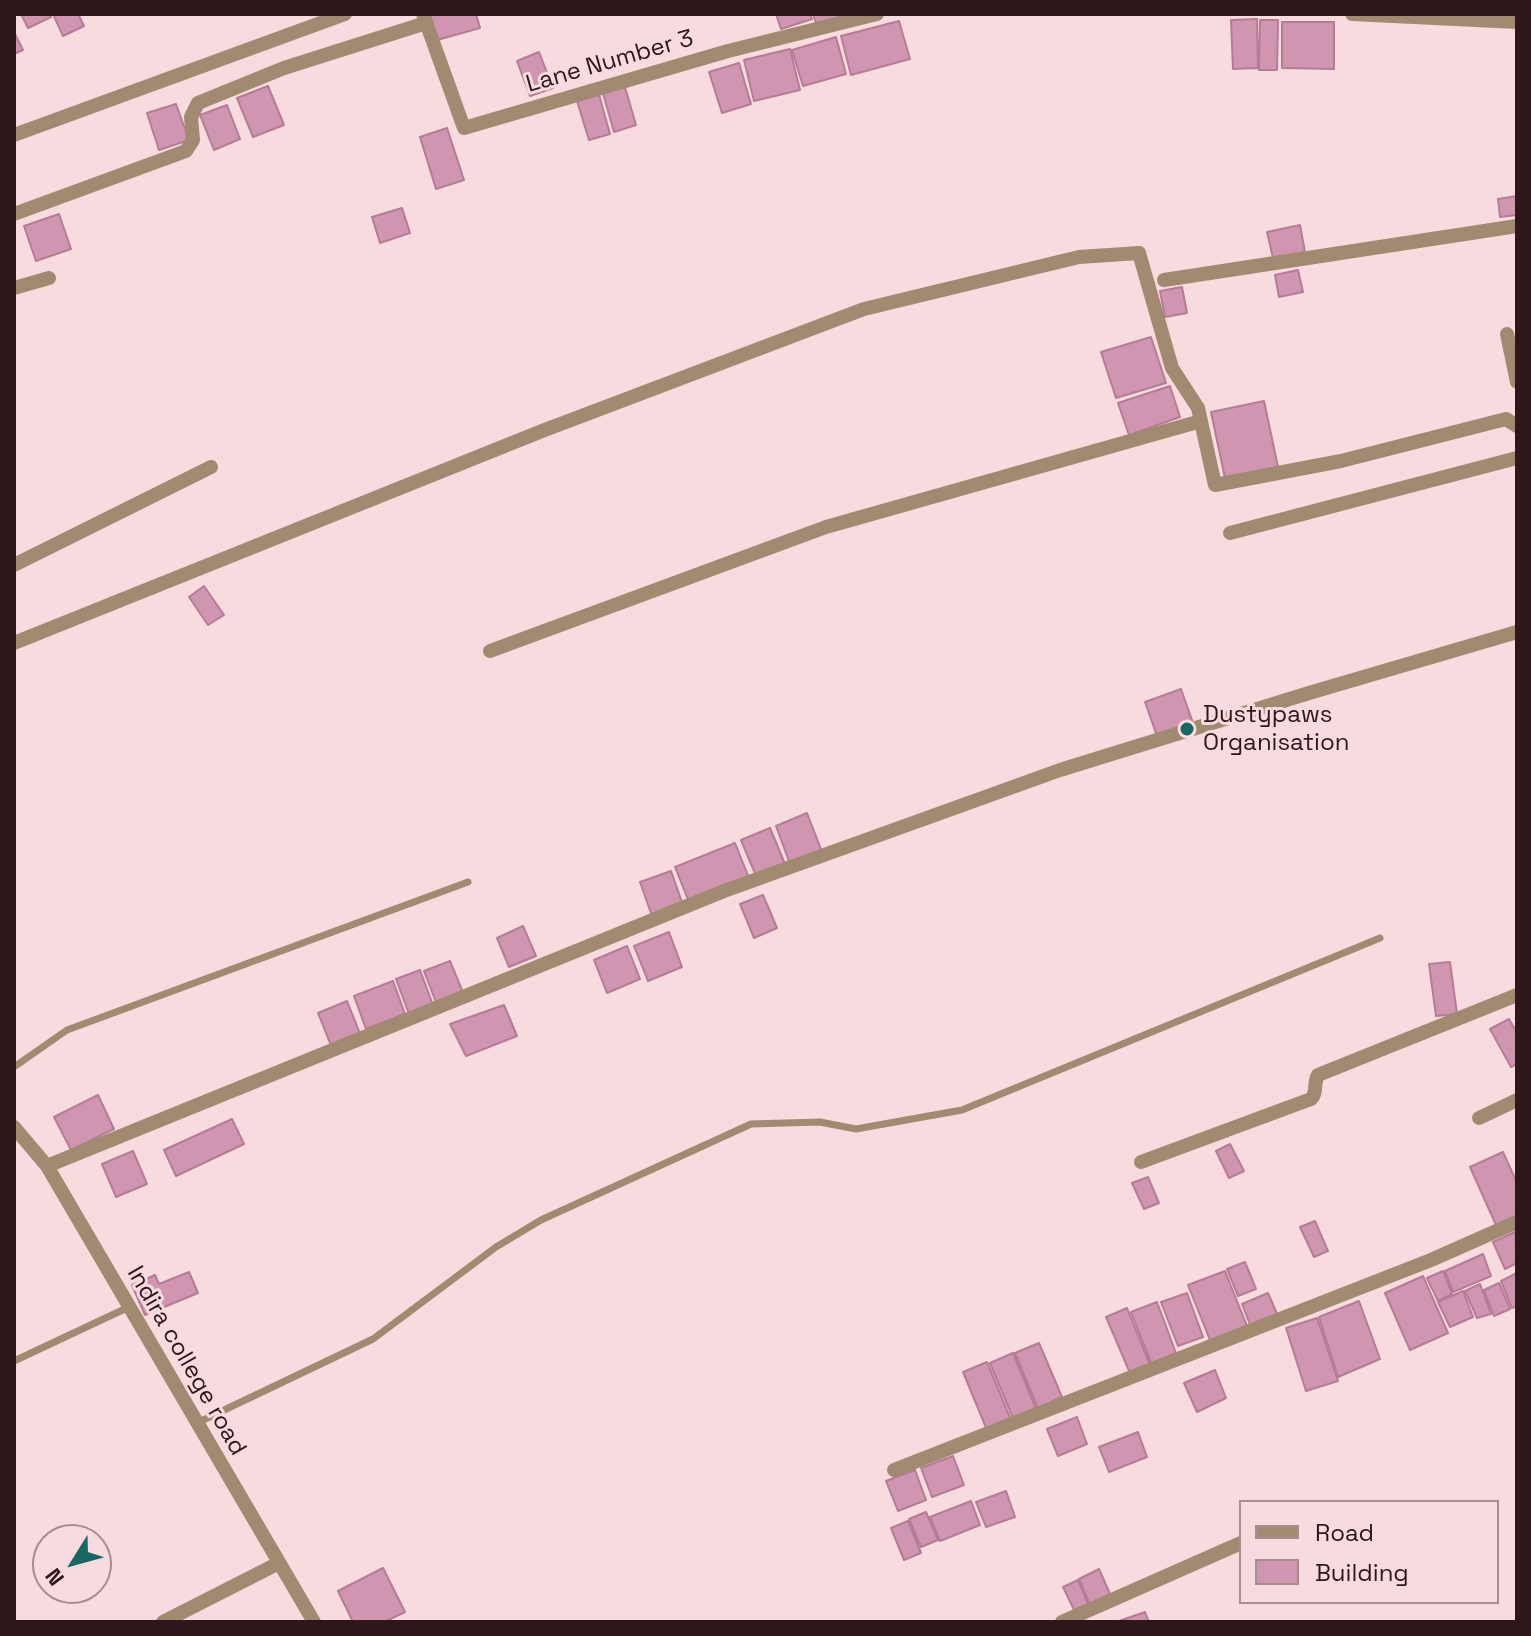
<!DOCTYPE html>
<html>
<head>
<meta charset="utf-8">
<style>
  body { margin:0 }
  #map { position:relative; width:1531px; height:1636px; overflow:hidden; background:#f7dbde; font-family:"Space Grotesk",sans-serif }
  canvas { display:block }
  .frame { position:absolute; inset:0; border:16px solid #2e161a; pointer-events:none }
  .legend { position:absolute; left:1239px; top:1500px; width:260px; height:104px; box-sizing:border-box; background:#f7dbde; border:2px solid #a78c90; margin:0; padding:10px 14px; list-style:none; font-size:24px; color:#2e161a }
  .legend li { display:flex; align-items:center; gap:16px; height:40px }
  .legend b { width:40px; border:2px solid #a78c90 }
  .north { position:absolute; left:32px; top:1524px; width:80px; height:80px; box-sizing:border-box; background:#f7dbde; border:2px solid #a78c90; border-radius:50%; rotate:233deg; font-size:22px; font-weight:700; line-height:32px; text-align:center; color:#2e161a }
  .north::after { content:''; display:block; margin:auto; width:28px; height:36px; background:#1a6663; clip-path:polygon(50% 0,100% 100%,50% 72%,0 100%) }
</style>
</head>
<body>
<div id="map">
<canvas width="1531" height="1636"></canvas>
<div class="frame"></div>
<ul class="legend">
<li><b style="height:10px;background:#a18a71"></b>Road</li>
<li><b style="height:22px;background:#d095b0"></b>Building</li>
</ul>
<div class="north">N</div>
</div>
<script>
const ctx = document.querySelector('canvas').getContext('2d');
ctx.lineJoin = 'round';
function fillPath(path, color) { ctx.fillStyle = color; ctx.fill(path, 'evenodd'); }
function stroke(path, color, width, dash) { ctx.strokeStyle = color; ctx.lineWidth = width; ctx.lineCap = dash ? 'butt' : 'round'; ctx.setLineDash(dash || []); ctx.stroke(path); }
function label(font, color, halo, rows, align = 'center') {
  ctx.font = font + ' "Space Grotesk",sans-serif'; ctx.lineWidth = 6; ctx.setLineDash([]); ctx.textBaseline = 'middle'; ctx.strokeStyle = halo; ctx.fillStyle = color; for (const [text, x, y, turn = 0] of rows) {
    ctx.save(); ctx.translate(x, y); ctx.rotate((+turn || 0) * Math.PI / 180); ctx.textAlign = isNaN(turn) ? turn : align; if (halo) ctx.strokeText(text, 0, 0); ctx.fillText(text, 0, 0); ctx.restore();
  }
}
const building = new Path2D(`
  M 21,14 L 49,14 L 51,17 L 28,28 Z
  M 53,14 L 78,14 L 84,26 L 63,36 Z
  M 430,14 L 476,14 L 480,28 L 437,40 Z
  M 776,14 L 810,14 L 812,19 L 781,29 Z
  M 813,14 L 844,14 L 844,16 L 816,23 Z
  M 1257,19 L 1258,68 L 1233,69 L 1231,20 Z
  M 1260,20 L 1278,20 L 1277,70 L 1259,70 Z
  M 899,21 L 910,59 L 851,75 L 841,36 Z
  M 1282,22 L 1334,22 L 1334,69 L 1282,68 Z
  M 14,32 L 23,50 L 14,54 Z
  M 836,37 L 846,74 L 803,86 L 792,50 Z
  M 790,49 L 800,90 L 754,101 L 744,60 Z
  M 539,52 L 553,88 L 530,96 L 517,61 Z
  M 739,63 L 751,104 L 722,113 L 709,72 Z
  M 268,86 L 284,125 L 253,137 L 237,98 Z
  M 625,87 L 636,125 L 614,132 L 603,93 Z
  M 599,95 L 610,134 L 589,140 L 577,101 Z
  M 176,104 L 189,140 L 159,150 L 147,113 Z
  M 227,105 L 240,139 L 214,150 L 200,115 Z
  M 447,128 L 464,180 L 436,189 L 420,137 Z
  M 1517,196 L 1517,215 L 1500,217 L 1498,199 Z
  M 402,208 L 410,233 L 380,243 L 372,217 Z
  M 59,214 L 71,249 L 36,261 L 24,226 Z
  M 1300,225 L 1305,252 L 1273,258 L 1267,232 Z
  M 1298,270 L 1303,292 L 1279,297 L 1275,275 Z
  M 1182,287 L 1187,313 L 1165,317 L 1160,291 Z
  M 1151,337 L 1166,383 L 1116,398 L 1101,352 Z
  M 1170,386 L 1180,417 L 1129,435 L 1118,403 Z
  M 1264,401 L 1278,467 L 1225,478 L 1211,412 Z
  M 204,586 L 224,615 L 208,625 L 189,597 Z
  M 1181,689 L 1193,723 L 1157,736 L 1145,702 Z
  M 807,813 L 822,852 L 790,864 L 776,826 Z
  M 770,828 L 785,864 L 756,876 L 741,840 Z
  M 735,843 L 749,878 L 689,902 L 675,867 Z
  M 671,871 L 683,905 L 652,916 L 640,882 Z
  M 763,895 L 777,928 L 754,938 L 740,904 Z
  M 523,926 L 536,956 L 509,967 L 497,938 Z
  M 669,932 L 682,967 L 648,981 L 634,946 Z
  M 627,946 L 640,979 L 607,993 L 594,960 Z
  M 450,961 L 464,995 L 437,1005 L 424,971 Z
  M 1450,962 L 1457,1014 L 1436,1016 L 1429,964 Z
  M 420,970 L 433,1005 L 409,1014 L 396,979 Z
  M 393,981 L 405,1014 L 366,1029 L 354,996 Z
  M 347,1001 L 361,1036 L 332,1048 L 318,1013 Z
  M 504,1005 L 517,1036 L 466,1056 L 450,1024 Z
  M 1509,1019 L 1517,1033 L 1517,1064 L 1511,1067 L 1490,1029 Z
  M 98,1095 L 114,1129 L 71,1150 L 54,1117 Z
  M 232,1119 L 244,1144 L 176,1176 L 164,1150 Z
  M 1230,1144 L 1244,1171 L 1229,1178 L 1216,1151 Z
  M 133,1151 L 147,1184 L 116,1197 L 102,1164 Z
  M 1503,1152 L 1517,1183 L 1517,1216 L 1496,1225 L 1470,1167 Z
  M 1148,1177 L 1159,1203 L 1144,1209 L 1132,1183 Z
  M 1315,1221 L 1328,1251 L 1314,1257 L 1300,1227 Z
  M 1515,1232 L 1517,1263 L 1505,1269 L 1493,1242 Z
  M 1483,1254 L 1491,1276 L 1453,1292 L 1445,1271 Z
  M 1245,1262 L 1256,1289 L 1238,1296 L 1227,1269 Z
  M 1225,1271 L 1247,1326 L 1210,1340 L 1188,1285 Z
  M 1443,1271 L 1452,1294 L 1438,1301 L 1427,1278 Z
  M 189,1272 L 198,1293 L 145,1315 L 132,1285 L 155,1275 L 159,1284 Z
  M 1517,1273 L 1517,1306 L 1512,1308 L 1501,1281 Z
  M 1423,1276 L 1448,1333 L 1410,1350 L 1385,1293 Z
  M 1499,1283 L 1510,1309 L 1494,1316 L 1484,1290 Z
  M 1480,1284 L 1491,1314 L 1477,1318 L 1465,1291 Z
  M 1463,1291 L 1473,1317 L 1450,1327 L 1438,1302 Z
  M 1187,1293 L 1203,1337 L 1178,1346 L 1161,1302 Z
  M 1268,1293 L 1278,1316 L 1251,1327 L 1242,1304 Z
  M 1359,1301 L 1380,1359 L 1338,1377 L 1319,1317 Z
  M 1157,1302 L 1177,1356 L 1152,1365 L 1131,1312 Z
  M 1127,1308 L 1150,1365 L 1130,1373 L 1106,1317 Z
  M 1317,1318 L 1338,1381 L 1306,1391 L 1286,1328 Z
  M 1039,1343 L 1062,1397 L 1038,1408 L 1015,1353 Z
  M 1013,1353 L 1036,1409 L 1013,1418 L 990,1363 Z
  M 987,1362 L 1011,1420 L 987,1430 L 963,1372 Z
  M 1215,1370 L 1226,1398 L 1197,1412 L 1184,1383 Z
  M 1077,1417 L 1087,1444 L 1058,1456 L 1047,1429 Z
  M 1138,1432 L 1147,1457 L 1109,1472 L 1099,1447 Z
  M 953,1456 L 964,1485 L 932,1497 L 921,1468 Z
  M 915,1470 L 926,1500 L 898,1511 L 886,1481 Z
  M 1006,1491 L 1015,1517 L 986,1527 L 976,1502 Z
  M 971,1501 L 980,1525 L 940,1541 L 930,1517 Z
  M 926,1512 L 938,1540 L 921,1547 L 909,1519 Z
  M 908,1521 L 921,1553 L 904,1560 L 891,1528 Z
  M 383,1568 L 405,1612 L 384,1622 L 353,1622 L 338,1591 Z
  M 1099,1569 L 1111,1596 L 1090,1605 L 1079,1579 Z
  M 1078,1580 L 1089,1606 L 1075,1612 L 1063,1587 Z
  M 1145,1612 L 1149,1622 L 1116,1622 Z`);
const service = new Path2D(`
  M 14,1067 L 67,1030 L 468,882
  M 14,1361 L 129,1307
  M 197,1423 L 373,1339 L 496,1247 L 541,1220 L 751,1124 L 820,1122 L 856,1129 L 962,1110 L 1380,938`);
const minor = new Path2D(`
  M 423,14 L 464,128 L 728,51 L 877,14
  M 1352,14 L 1517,22
  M 14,135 L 345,14
  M 14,214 L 186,151 L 193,140 L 191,117 L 198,103 L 284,68 L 426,23
  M 1164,280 L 1517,226
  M 14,288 L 49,278
  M 1507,334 L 1517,382
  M 1230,533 L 1517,458
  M 14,565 L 211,467
  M 14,643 L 542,431 L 864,309 L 1079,257 L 1139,253 L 1172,368 L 1198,408 L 1215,485 L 1341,461 L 1506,419 L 1517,426
  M 490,651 L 826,527 L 1201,421
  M 1479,1118 L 1517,1100
  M 14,1127 L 47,1166 L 314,1622
  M 1141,1162 L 1311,1099 C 1318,1092 1313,1083 1318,1075 L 1517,995
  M 47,1166 L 724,891 L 1060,770 L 1309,693 L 1517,632
  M 894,1470 L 1431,1260 L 1517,1222
  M 163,1622 L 279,1563
  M 1062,1622 L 1241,1543`);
const markers = [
  [1187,729,8,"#1a6663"]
];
const streetNames = [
  ["Lane Number 3",610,62,-16],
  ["Indira college road",186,1361,60]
];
const poiNames = [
  ["Dustypaws",1203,715],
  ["Organisation",1203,743]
];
fillPath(building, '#d095b0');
stroke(building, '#b57c96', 2);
stroke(service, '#a18a71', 7);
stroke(minor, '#a18a71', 14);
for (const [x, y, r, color] of markers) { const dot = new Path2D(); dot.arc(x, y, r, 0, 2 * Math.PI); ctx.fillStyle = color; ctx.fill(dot); stroke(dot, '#f7dbde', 3); }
label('24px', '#2e161a', '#f7dbde', streetNames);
label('24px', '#2e161a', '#f7dbde', poiNames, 'left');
</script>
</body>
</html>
